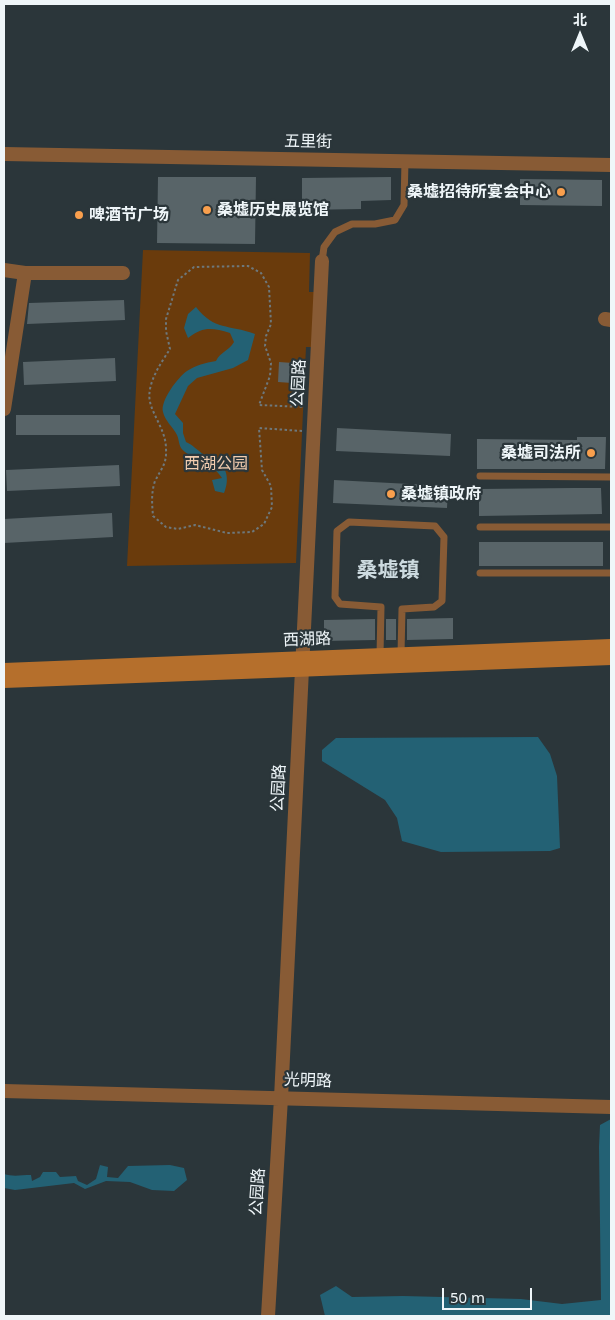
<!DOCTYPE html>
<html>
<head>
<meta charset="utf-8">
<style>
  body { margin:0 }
  #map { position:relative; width:615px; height:1320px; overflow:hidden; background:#2b363a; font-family:"Noto Sans","Noto Sans SC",sans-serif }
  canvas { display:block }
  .frame { position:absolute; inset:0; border:5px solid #eff6f9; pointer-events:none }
  .north { position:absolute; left:555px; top:10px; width:50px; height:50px; -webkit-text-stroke:4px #2b363a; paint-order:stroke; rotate:0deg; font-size:14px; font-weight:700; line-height:20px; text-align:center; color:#eff6f9 }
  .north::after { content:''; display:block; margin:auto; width:18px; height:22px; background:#eff6f9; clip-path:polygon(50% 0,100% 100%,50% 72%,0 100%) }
  .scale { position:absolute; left:442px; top:1288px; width:90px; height:22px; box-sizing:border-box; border:2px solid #eff6f9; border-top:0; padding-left:6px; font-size:15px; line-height:18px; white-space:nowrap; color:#eff6f9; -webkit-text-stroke:4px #2b363a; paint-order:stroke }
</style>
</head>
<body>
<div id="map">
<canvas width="615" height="1320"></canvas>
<div class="frame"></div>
<div class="north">北</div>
<div class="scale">50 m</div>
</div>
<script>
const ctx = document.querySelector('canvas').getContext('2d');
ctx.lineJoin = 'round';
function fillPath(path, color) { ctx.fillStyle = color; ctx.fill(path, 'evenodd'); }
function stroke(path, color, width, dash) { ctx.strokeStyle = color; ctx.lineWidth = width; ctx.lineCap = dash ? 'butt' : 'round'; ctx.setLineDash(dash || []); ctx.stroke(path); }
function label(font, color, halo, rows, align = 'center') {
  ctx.font = font + ' "Noto Sans","Noto Sans SC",sans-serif'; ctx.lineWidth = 4.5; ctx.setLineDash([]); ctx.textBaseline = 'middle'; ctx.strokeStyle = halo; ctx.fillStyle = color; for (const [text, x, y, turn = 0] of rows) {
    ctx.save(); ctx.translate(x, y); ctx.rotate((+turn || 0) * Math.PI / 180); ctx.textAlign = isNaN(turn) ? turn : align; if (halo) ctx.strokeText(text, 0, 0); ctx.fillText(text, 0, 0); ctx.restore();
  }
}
const green = new Path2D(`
  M 143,250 L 310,253 L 309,292 L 316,292 L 313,347 L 306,347 L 296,563 L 127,566 Z`);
const water = new Path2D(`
  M 196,307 C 215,331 228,324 255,334 L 248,360 L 233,368 L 197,378 L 188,386 L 175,414 L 183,423 L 183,433 L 186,442 C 193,445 197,450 203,454 C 206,456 211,456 214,458 C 227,466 230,479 224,493 L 215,491 L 212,480 L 222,478 C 211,461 198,462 185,452 C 178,447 180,442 177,435 C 173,427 165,421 163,412 C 160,401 178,377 187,371 C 196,365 205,363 216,361 C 220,352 229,351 234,342 L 230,333 C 212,328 204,326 188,338 L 184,328 L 188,314 Z
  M 538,737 L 550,754 L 557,776 L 560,848 L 550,851 L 441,852 L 402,841 L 397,818 L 385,800 L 322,761 L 322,750 L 336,738 Z
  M 611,1119 L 611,1316 L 325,1316 L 320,1295 L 336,1286 L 352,1297 L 403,1296 L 521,1299 L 562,1304 L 601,1300 L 599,1147 L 600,1125 Z
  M 100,1165 L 108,1167 L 107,1177 L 118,1178 L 128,1166 L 170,1165 L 184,1168 L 187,1180 L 174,1191 L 152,1190 L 130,1182 L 106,1181 L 85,1189 L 74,1183 L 15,1190 L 4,1188 L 4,1174 C 13,1177 21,1175 31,1175 L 32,1181 L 40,1177 L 43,1172 L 56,1172 L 60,1177 L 76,1176 L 78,1181 L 87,1185 L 96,1179 Z`);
const building = new Path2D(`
  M 158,177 L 256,177 L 255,244 L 157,243 Z
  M 391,177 L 391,200 L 361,201 L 361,209 L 302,210 L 302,178 Z
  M 520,179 L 602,180 L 602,206 L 520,205 Z
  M 124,300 L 125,320 L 27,324 L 29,303 Z
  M 115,358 L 116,381 L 24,385 L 23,362 Z
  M 279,362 L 293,363 L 292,383 L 278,382 Z
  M 16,415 L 120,415 L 120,435 L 16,435 Z
  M 337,428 L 451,434 L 450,456 L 336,451 Z
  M 577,437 L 606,437 L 605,469 L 477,469 L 477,439 L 577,440 Z
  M 119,465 L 120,486 L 7,491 L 6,470 Z
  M 334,480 L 448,486 L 447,508 L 333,503 Z
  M 573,488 L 601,488 L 602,514 L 479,516 L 479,489 Z
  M 112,513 L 113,537 L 4,543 L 4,519 Z
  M 479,542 L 603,542 L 603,566 L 479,566 Z
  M 453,618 L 453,639 L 407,640 L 407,619 Z
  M 375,619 L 375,640 L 324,641 L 324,620 Z
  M 386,619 L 396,619 L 396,640 L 386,640 Z`);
const path = new Path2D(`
  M 302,431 L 259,428 L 262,470 L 271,486 L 272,507 L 264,524 L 252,532 L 227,533 L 195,525 L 178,529 L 166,527 L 153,516 C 152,504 151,493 155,481 C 161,469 167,464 166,449 C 166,431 154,418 150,402 C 146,384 161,363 170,349 L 166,331 L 166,319 L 178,280 L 194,267 L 248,266 L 261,273 L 269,287 L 271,324 L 266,336 L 265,346 L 271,363 L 270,376 L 259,405 L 303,407`);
const service = new Path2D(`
  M 322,261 L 324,247 L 335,232 L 352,224 L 375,224 L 395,220 L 404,205 L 405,161
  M 480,476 L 611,477
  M 480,527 L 611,527
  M 480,573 L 611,573
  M 380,655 L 381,607 L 340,604 L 335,597 L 337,531 L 349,522 L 435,526 L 444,537 L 442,601 L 434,607 L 402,609 L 401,654`);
const minor = new Path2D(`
  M 4,270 L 25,273 L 123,273
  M 605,319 L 611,320
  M 4,409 L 25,273
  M 4,1091 L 611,1107
  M 268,1316 L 281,1098 L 322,261`);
const tertiary = new Path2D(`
  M 4,154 L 611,165`);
const secondary = new Path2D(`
  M 4,670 L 611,646
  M 4,681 L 611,658`);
const markers = [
  [561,192,5,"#f99f4d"],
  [207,210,5,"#f99f4d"],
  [79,215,5,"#f99f4d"],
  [591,453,5,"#f99f4d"],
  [391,494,5,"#f99f4d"]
];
const streetNames = [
  ["五里街",308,142,1],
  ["公园路",299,383,-87],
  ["西湖路",307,640,-2],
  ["公园路",279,788,-87],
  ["光明路",308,1081,2],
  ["公园路",258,1192,-86]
];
const poiNames = [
  ["桑墟招待所宴会中心",551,192,"right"],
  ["桑墟历史展览馆",217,210],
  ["啤酒节广场",89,215],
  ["桑墟司法所",581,453,"right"],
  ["桑墟镇政府",401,494]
];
const parkNames = [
  ["西湖公园",216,464]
];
const districtNames = [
  ["桑墟镇",388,571]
];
fillPath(green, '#6a3b0c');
fillPath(water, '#236174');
fillPath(building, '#586468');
stroke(path, '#6e787c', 2, [2.5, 2.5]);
stroke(service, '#885b35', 7);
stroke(minor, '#885b35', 14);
stroke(tertiary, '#885b35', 14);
stroke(secondary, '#b56f2c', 14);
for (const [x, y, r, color] of markers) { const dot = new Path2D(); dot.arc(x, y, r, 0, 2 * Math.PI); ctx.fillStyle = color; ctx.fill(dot); stroke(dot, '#2b363a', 2); }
label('16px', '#eff6f9', '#2b363a', streetNames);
label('bold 16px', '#eff6f9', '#2b363a', poiNames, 'left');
label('16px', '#f2cdaf', '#2b363a', parkNames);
label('bold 21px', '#cddbe0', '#2b363a', districtNames);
</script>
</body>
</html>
